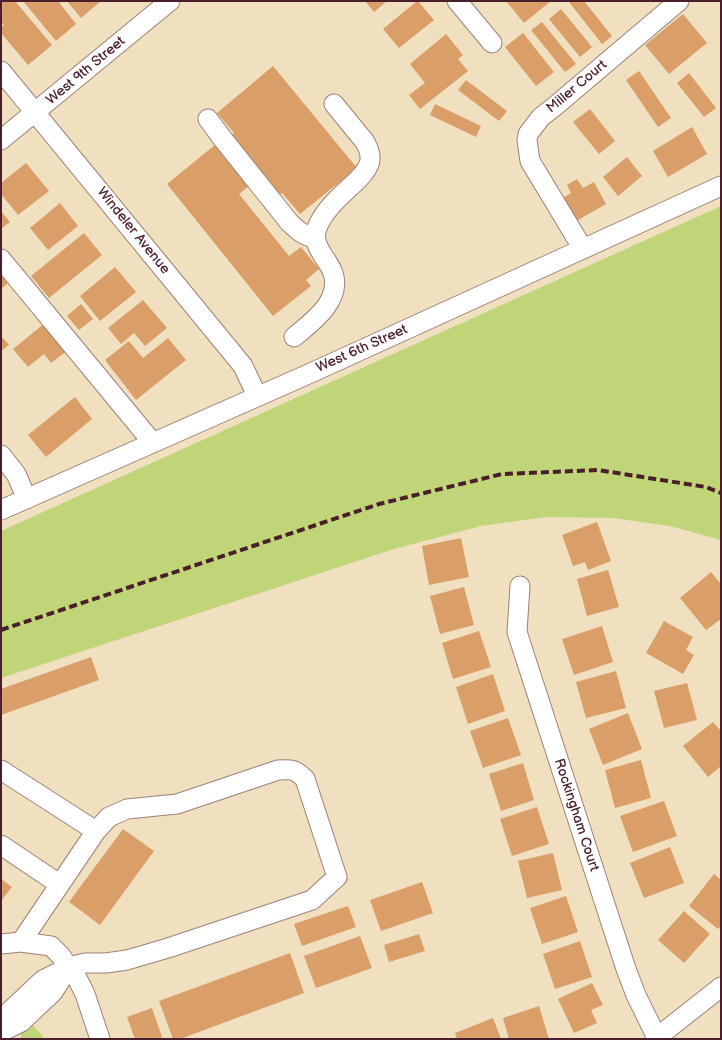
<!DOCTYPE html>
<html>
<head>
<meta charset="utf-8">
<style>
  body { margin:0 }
  #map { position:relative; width:722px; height:1040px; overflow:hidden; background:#f0e0c0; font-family:"Balsamiq Sans",sans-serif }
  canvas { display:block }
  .frame { position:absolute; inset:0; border:2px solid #4a1f2b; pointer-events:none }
</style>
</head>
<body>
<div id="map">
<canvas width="722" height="1040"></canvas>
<div class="frame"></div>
</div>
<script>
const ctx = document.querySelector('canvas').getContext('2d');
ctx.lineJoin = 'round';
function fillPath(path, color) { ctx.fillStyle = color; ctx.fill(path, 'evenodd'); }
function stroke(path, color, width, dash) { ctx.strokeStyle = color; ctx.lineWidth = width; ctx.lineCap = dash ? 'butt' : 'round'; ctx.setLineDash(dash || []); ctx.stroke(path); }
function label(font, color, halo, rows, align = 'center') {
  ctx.font = font + ' "Balsamiq Sans",sans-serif'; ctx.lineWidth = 4; ctx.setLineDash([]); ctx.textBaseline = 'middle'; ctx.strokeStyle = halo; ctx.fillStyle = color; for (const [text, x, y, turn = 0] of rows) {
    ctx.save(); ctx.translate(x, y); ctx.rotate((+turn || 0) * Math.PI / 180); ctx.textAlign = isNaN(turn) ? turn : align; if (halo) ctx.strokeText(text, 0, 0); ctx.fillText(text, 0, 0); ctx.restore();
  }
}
const green = new Path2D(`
  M 721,206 L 721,540 L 670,526 L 612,518 L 547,517 L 481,526 L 394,549 L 1,678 L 1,531 Z
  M 30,1022 L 45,1039 L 21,1039 L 21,1032 Z`);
const building = new Path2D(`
  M 1,1 L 15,1 L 52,45 L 28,65 L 1,33 L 1,27 L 4,25 L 1,22 Z
  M 23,1 L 58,1 L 76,24 L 56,41 Z
  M 67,1 L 101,1 L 81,18 Z
  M 365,1 L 387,1 L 374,12 Z
  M 417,1 L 418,1 L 434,20 L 399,48 L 383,29 Z
  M 506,1 L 551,1 L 524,23 Z
  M 570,1 L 584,1 L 612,36 L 602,44 L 569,2 Z
  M 561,9 L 592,47 L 580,57 L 549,19 Z
  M 683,14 L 707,43 L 669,74 L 645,45 Z
  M 542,22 L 576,64 L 565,72 L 531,30 Z
  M 523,33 L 554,72 L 536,86 L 505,47 Z
  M 446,34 L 463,55 L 458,59 L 468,71 L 420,109 L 409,95 L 425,83 L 410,64 Z
  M 273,66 L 357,168 L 300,214 L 282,193 L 276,198 L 228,138 L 234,133 L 217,113 Z
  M 639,71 L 671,118 L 658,127 L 626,80 Z
  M 689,73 L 716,108 L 704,117 L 677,83 Z
  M 466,80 L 507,111 L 499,121 L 458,90 Z
  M 435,104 L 481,126 L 476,137 L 430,115 Z
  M 590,109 L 615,141 L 599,154 L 573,122 Z
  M 692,127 L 707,154 L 668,177 L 653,151 Z
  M 216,144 L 249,186 L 239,194 L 289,256 L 301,247 L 319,269 L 306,280 L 311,286 L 273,316 L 167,184 Z
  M 627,157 L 642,176 L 618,196 L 603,177 Z
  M 26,163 L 49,191 L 18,215 L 1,194 L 1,183 Z
  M 577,179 L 583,188 L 594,182 L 606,204 L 573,223 L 560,200 L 571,193 L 567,185 Z
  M 60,203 L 78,226 L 48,250 L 30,228 Z
  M 1,211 L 10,222 L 1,229 Z
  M 84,233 L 102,255 L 49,298 L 31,276 Z
  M 115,267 L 136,292 L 100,321 L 80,296 Z
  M 1,275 L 8,283 L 1,289 Z
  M 143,300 L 167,328 L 145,346 L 134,333 L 121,344 L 108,328 Z
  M 81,304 L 93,319 L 79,330 L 67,316 Z
  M 45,323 L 67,351 L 51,363 L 44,354 L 28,367 L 13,349 Z
  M 1,336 L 9,345 L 1,351 Z
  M 168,338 L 186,360 L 136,400 L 105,360 L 129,341 L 143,358 Z
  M 75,397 L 92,419 L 46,457 L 28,435 Z
  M 597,522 L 611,561 L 588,570 L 585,562 L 573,566 L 562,535 Z
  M 461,538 L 469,577 L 429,585 L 422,546 Z
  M 608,570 L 619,607 L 587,616 L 577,579 Z
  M 711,572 L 721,584 L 721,619 L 706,630 L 680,598 Z
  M 464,587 L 474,625 L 440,634 L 430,596 Z
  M 664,621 L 693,637 L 686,650 L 694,655 L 683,674 L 646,653 Z
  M 602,626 L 613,662 L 574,675 L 562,639 Z
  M 479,631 L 491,667 L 453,679 L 442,643 Z
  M 91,657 L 99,680 L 1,715 L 1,689 Z
  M 616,671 L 626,708 L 586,718 L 576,682 Z
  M 493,674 L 505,711 L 468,724 L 456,687 Z
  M 687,683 L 697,720 L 664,728 L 654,691 Z
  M 628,713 L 642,749 L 603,765 L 589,729 Z
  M 508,718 L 521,755 L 483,768 L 470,731 Z
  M 713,722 L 721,731 L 721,766 L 708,777 L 683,746 Z
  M 641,760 L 651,798 L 615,808 L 605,770 Z
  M 523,763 L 534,800 L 501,811 L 489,774 Z
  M 664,801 L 677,836 L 633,852 L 620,816 Z
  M 537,807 L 549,844 L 512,856 L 500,819 Z
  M 123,829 L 154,851 L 100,925 L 69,902 Z
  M 670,847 L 684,883 L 644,898 L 630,863 Z
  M 553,853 L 562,890 L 527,898 L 518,861 Z
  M 714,874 L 721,880 L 721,926 L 718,929 L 689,906 Z
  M 1,879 L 12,887 L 1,901 Z
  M 422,882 L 433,913 L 381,931 L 370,900 Z
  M 566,896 L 578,932 L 542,944 L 530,908 Z
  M 348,906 L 356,927 L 302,946 L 294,924 Z
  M 684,911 L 710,934 L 684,963 L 658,940 Z
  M 419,934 L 425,951 L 389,962 L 384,945 Z
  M 360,936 L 372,968 L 316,988 L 304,956 Z
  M 580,941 L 592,977 L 555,989 L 543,954 Z
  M 290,953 L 304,993 L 180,1039 L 173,1039 L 159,1001 Z
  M 592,983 L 603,1005 L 591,1010 L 597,1023 L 574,1033 L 558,999 Z
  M 539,1006 L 549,1039 L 509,1039 L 503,1018 Z
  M 152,1008 L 162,1037 L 157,1039 L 135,1039 L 127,1017 Z
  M 493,1018 L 501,1039 L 457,1039 L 455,1033 Z`);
const minor = new Path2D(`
  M 457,1 L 492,43
  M 1,71 L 243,366 L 257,396
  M 208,119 L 222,138 L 289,222 C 297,230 304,236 315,238
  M 1,140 L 170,1
  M 583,249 L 530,161 L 527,140 L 528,134 L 541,117 L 554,107 L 679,1
  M 1,259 L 153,443
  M 294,337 C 312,322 342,301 333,273 C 331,267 327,262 324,257 C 318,248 313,239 317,228 C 323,212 337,199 350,187 C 357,181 366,173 369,164 C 372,156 369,149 365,142 L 334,104
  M 1,455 L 16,474 L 27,499
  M 1,510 L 313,372 L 721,186
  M 520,586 L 517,632 L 626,969 L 636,995 L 657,1038
  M 1,770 L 96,831
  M 1,845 L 59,884
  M 21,942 L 96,831 L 109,817 L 127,809 L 177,804 L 278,770 C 291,769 295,769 305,779 L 337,877 L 312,900 L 168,948 L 127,960 L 106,963 L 85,963 L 69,967
  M 1,944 L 21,942 L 51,946 L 61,956 L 78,980 L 85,994 L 100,1039
  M 1,1024 L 10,1011 L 43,980 L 69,967 L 53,992 L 21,1022 L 1,1032
  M 655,1039 L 721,987`);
const rail = new Path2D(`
  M 1,630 L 379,504 L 502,474 L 598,470 L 706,487 L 721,493`);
const streetNames = [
  ["West 9th Street",86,71,-40],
  ["Miller Court",577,87,-40],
  ["Windeler Avenue",133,231,51],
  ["West 6th Street",362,349,-24],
  ["Rockingham Court",576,815,72]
];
fillPath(green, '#bfd578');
fillPath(building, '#da9e68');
stroke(minor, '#9d8076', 21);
stroke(minor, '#fff', 19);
stroke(rail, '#4a1f2b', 4, [8, 4]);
label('14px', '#4a1f2b', '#fff', streetNames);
</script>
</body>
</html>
